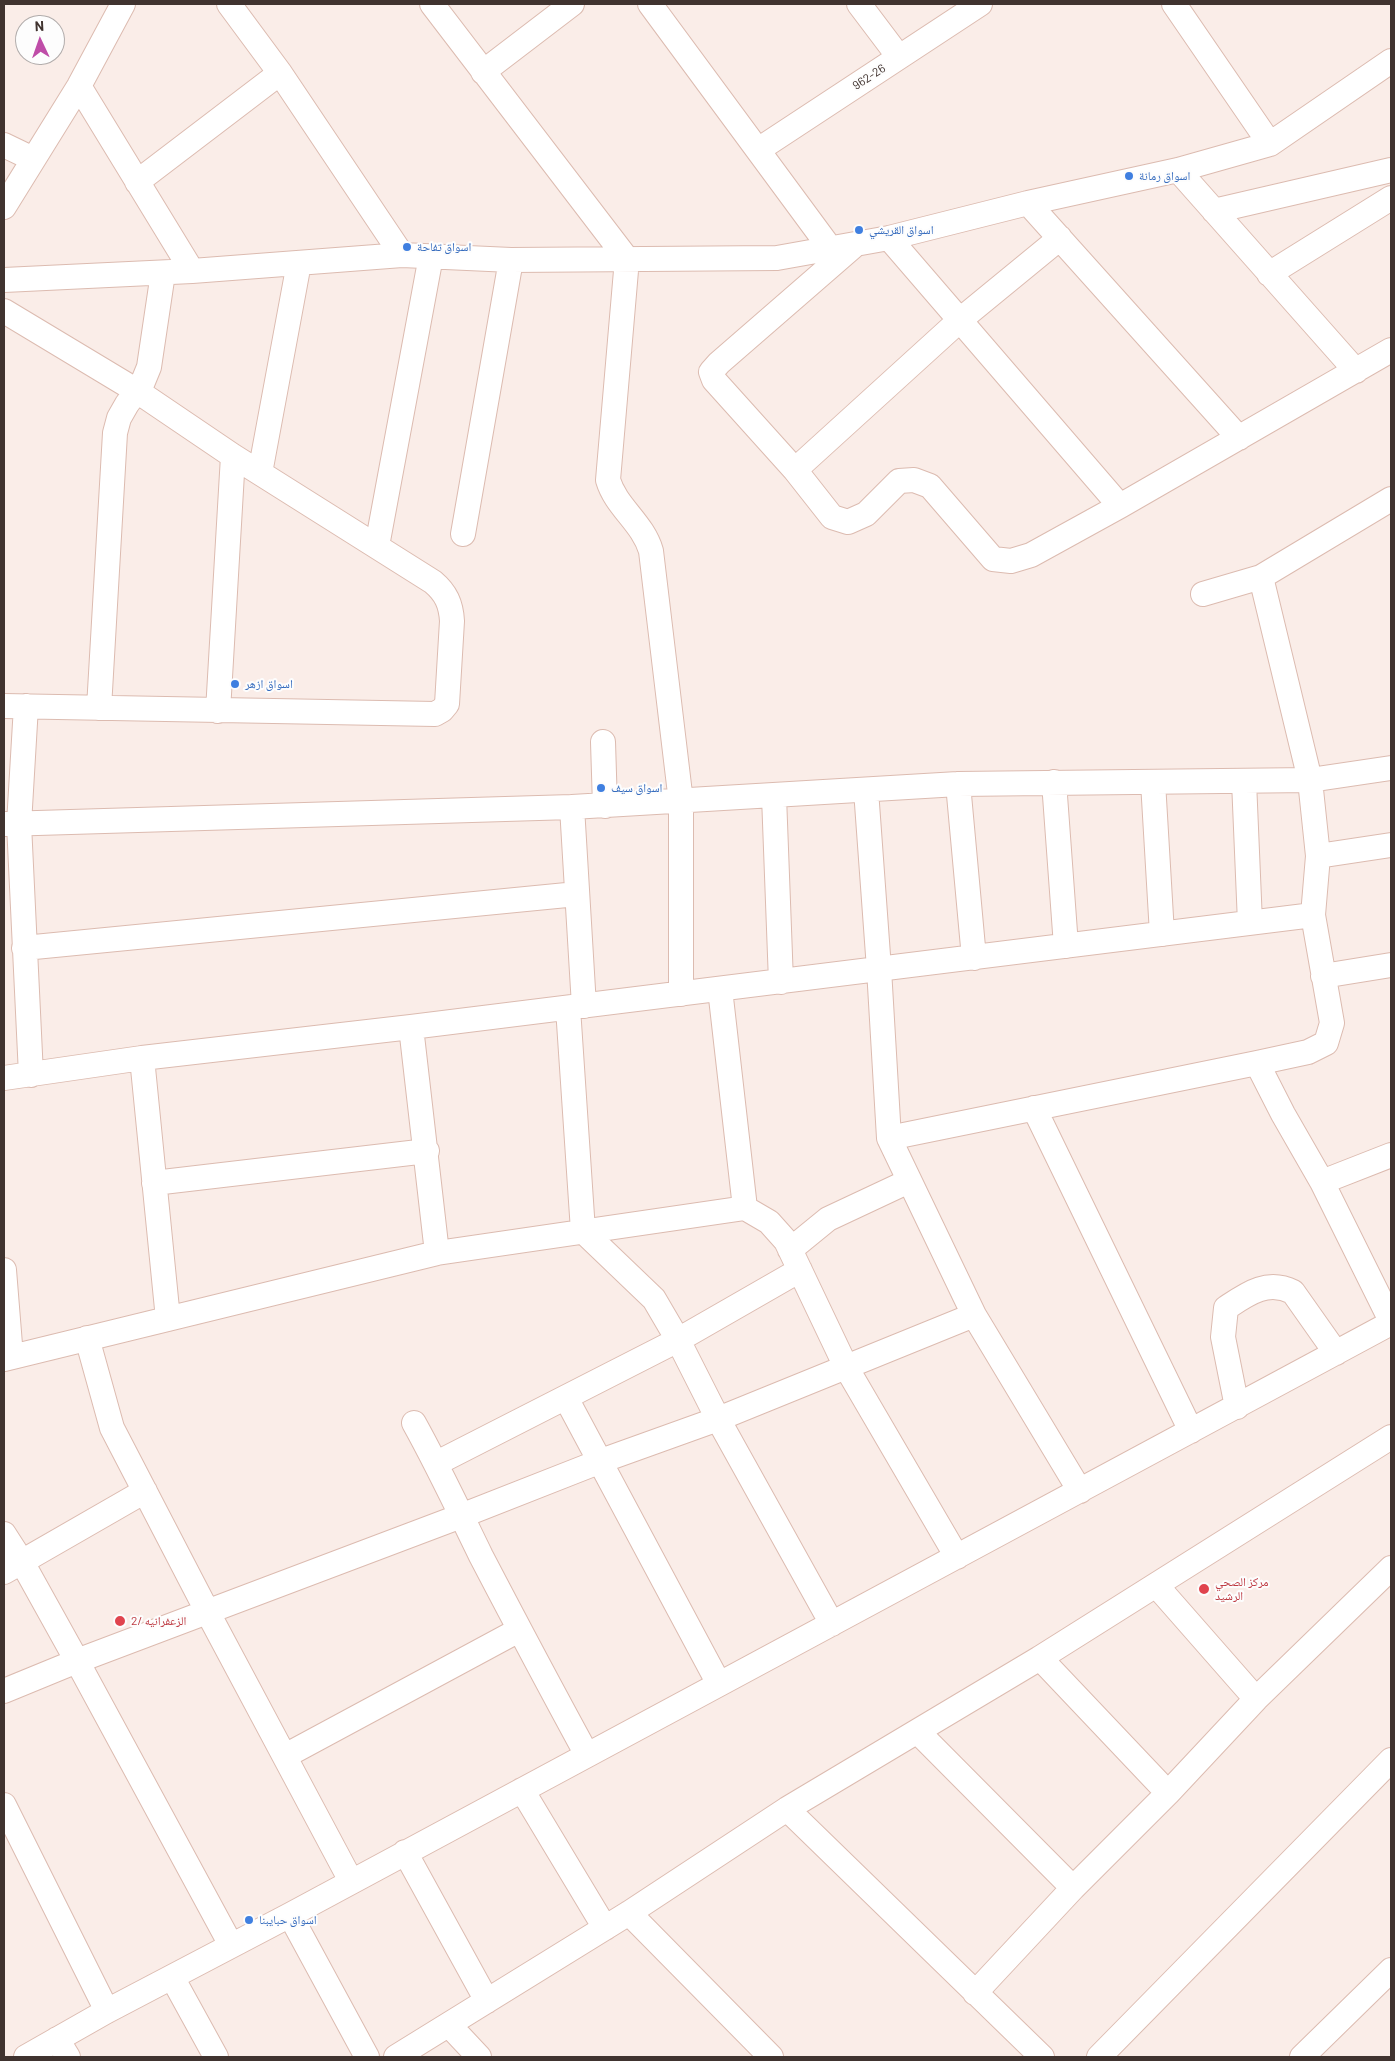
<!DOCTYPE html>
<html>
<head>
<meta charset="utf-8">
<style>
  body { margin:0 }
  #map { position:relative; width:1395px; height:2061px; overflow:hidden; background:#faede8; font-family:Barlow,sans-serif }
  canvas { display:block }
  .frame { position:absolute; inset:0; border:5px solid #40332f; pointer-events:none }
  .north { position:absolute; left:15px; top:15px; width:50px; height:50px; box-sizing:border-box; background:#fdfdfd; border:1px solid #b1acab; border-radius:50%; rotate:357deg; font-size:14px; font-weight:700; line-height:20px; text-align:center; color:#40332f }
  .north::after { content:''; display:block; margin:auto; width:18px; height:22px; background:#bf4da8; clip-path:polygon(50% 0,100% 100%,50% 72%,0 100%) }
</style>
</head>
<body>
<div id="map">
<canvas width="1395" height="2061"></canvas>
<div class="frame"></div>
<div class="north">N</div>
</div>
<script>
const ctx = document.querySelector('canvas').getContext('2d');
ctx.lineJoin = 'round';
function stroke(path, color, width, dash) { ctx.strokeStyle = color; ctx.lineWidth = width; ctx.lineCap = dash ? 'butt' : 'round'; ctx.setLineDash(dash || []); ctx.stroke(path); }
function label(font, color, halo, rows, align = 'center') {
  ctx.font = font + ' Barlow,"Noto Naskh Arabic",sans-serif'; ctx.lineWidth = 4; ctx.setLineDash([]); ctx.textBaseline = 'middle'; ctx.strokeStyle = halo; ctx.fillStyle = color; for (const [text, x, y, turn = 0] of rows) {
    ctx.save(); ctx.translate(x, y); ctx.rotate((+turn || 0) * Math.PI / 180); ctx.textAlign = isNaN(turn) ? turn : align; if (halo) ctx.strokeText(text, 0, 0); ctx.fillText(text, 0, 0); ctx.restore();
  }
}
const minor = new Path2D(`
  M 229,4 L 280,73 L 402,255
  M 432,4 L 627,259 L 608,480 C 616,507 643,523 651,551 L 681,802 L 681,994
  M 650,4 L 830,248
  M 859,4 L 899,57
  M 1174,4 L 1270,144
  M 483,72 L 572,4
  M 79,86 L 192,271
  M 4,145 L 33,159
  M 758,150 L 980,4
  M 1178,170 L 1356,371
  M 137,182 L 280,73
  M 1028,203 L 1239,438
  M 4,207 L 79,86 L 123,4
  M 1214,211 L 1391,170
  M 889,238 L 1120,506
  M 856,244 L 719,363 L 711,372 L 714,380 L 795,470 L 832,517 L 848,522 L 866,514 L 899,481 L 914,480 L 930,486 L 993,559 L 1011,561 L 1031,555 L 1120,506 L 1391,350
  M 1269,274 L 1391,198
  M 4,280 L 192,271 L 402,255 L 511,260 L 777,258 L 889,238 L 1028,203 L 1178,170 L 1270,144 L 1391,61
  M 4,311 L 137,391 L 233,456 L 433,582 C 446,593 451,604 452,621 L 447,704 L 442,710 L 435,714 L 4,706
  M 795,470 L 960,320 L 1060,238
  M 260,473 L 299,263
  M 463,534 L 511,260
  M 377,546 L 431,256
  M 1203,594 L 1261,577 L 1391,499
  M 26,706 L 19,824 L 31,1075
  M 99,708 L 115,433 L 119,418 L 127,404 L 142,384 L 149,367 L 163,273
  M 218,711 L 233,456
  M 603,742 L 605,806
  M 1244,781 L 1250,923
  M 1054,782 L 1066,946
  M 1153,782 L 1162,934
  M 958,784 L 974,958
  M 866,790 L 879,969 L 889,1138 L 974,1315 L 1080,1491
  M 774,796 L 781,982
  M 572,807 L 584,1006
  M 4,824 L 572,807 L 958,784 L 1310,780 L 1391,768
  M 1318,856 L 1391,845
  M 24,948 L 577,894
  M 1323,976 L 1391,965
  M 720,989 L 745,1208
  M 568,1008 L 583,1231 L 654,1299 L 678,1340 L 718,1419 L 832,1624
  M 411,1027 L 437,1253
  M 142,1058 L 168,1319
  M 1257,1063 L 1283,1114 L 1322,1182 L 1391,1321
  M 4,1078 L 142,1058 L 411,1027 L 1313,915
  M 1034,1108 L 1191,1431
  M 889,1138 L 1257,1063 L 1308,1052 L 1326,1043 L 1332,1023 L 1313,915 L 1318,856 L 1310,780 L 1261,577
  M 1322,1182 L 1391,1155
  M 154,1183 L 427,1151
  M 790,1250 L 828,1219 L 909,1181
  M 4,1270 L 11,1357
  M 87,1338 L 112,1428 L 207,1611 L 351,1881
  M 4,1359 L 437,1253 L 745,1208 L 769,1222 L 786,1241 L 846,1367 L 957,1557
  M 566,1398 L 719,1684
  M 1237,1407 L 1223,1337 L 1226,1308 C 1247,1294 1267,1279 1293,1292 L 1336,1353
  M 414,1423 C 438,1466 459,1511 481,1556 C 516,1623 551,1689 587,1755
  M 437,1463 L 678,1340 L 800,1270
  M 4,1534 L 22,1562 L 77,1661 L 231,1945
  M 4,1572 L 145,1491
  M 1156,1585 L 1256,1699
  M 1040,1658 L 1168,1793
  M 4,1691 L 77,1661 L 461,1516 L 601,1461 L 718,1419 L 974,1315
  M 918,1732 L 1073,1888
  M 285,1756 L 519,1630
  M 522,1790 L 605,1928
  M 4,1805 L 107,2011
  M 787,1809 L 1042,2057
  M 405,1852 L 487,2001
  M 629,1913 L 771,2057
  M 290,1915 L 367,2057
  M 172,1977 L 216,2057
  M 975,1993 L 1073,1888 L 1168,1793 L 1256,1699 L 1391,1568
  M 449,2025 L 479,2057
  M 57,2039 L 68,2057
  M 26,2057 L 107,2011 L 290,1915 L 1391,1323
  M 396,2057 L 629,1913 L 787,1809 L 1040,1658 L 1391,1437
  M 1099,2057 L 1391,1760
  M 1302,2057 L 1391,1970`);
const markers = [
  [1129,176,5,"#3f7fe0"],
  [859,230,5,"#3f7fe0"],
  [407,247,5,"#3f7fe0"],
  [235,684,5,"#3f7fe0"],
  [601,788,5,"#3f7fe0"],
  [1204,1589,6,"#e0444e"],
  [120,1621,6,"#e0444e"],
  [249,1920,5,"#3f7fe0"]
];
const streetNames = [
  ["962-26",869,77,-33]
];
const shopNames = [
  ["اسواق رمانة",1139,176],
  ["اسواق القريشي",869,230],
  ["اسواق تفاحة",417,247],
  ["اسواق ازهر",245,684],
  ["اسواق سيف",611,788],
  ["اسواق حبايبنا",259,1920]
];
const healthNames = [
  ["مركز الصحي",1215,1582],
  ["الرشيد",1215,1596],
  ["الزعفرانيه /2",131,1621]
];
stroke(minor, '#dcbbb0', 26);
stroke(minor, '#fff', 24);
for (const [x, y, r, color] of markers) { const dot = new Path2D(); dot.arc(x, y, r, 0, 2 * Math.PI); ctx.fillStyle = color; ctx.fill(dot); stroke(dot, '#fdfdfd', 2); }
label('12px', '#40332f', '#fdfdfd', streetNames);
label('12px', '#366cbe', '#fdfdfd', shopNames, 'left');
label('12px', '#be3a42', '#fdfdfd', healthNames, 'left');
</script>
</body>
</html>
